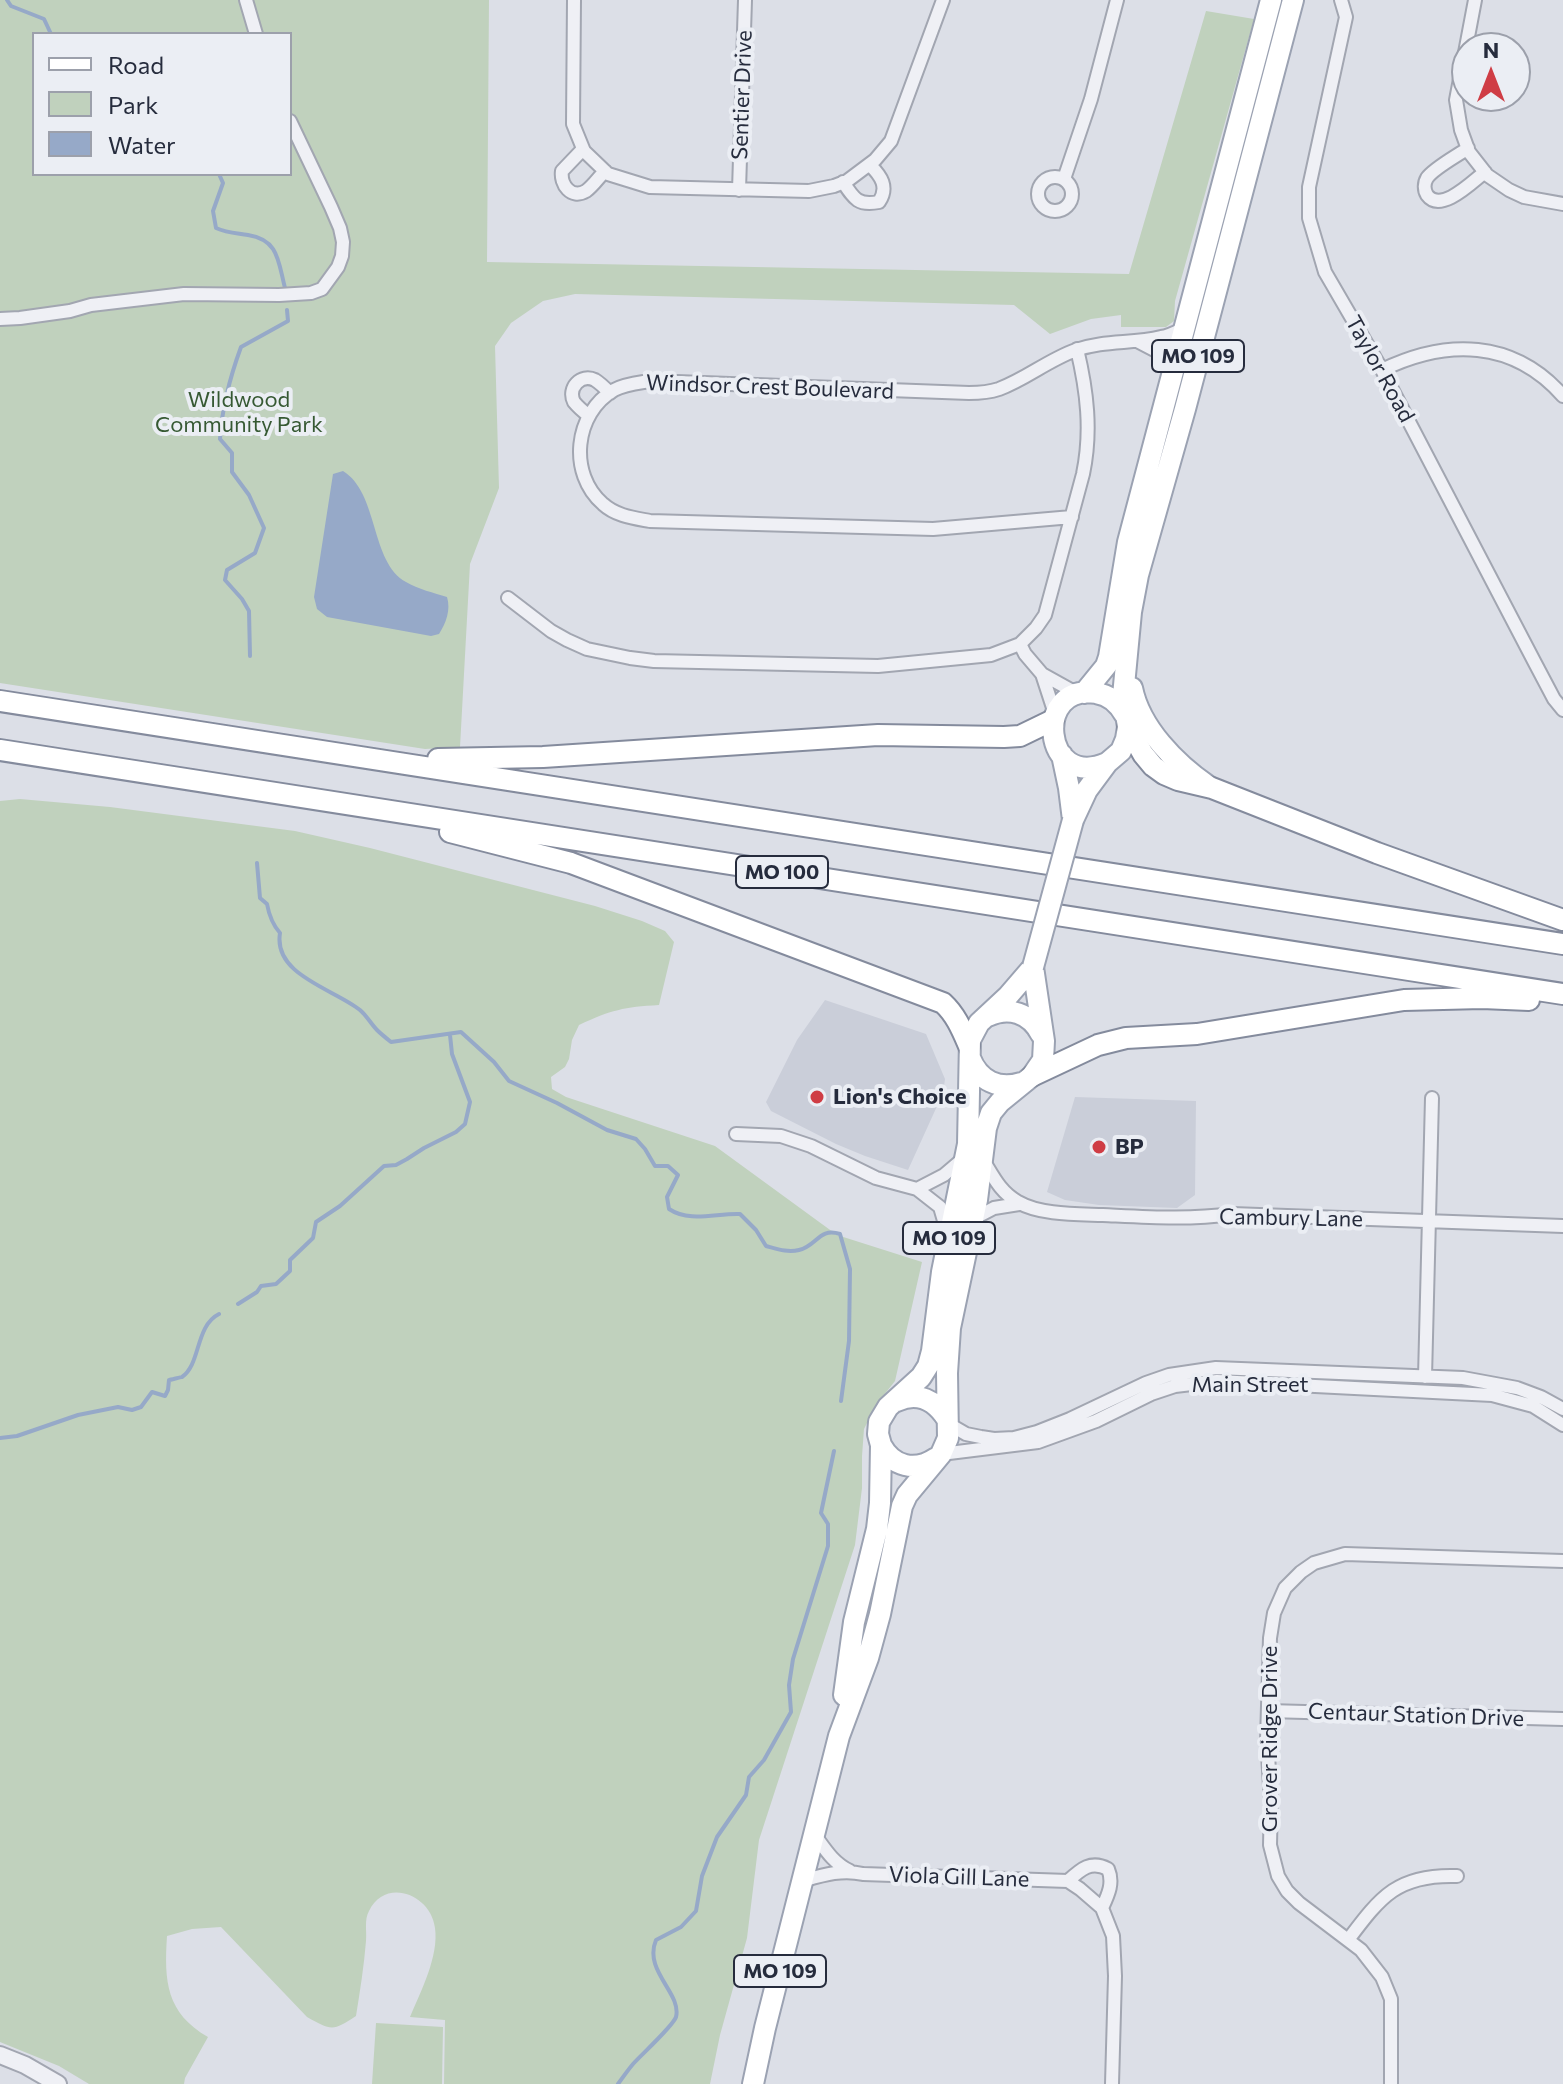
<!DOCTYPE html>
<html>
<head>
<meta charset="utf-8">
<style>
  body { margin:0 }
  #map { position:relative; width:1563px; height:2084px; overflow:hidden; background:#dcdfe7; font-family:Commissioner,sans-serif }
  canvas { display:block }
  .legend { position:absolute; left:32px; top:32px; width:260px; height:144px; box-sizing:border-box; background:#ebeef4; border:2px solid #9ca0ab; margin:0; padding:10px 14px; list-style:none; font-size:24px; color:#262c3d }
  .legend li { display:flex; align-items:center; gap:16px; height:40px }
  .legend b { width:40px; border:2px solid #9ca0ab }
  .north { position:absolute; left:1451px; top:32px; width:80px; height:80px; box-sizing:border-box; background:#ebeef4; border:2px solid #9ca0ab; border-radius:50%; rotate:0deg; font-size:22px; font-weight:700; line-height:32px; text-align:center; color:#262c3d }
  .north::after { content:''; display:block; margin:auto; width:28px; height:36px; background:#cf3d45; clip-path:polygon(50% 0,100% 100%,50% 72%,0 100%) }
</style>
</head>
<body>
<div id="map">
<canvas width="1563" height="2084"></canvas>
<ul class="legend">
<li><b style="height:10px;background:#fff"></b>Road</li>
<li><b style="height:22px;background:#c0d1bd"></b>Park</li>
<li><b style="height:22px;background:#96a9c8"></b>Water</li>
</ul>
<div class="north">N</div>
</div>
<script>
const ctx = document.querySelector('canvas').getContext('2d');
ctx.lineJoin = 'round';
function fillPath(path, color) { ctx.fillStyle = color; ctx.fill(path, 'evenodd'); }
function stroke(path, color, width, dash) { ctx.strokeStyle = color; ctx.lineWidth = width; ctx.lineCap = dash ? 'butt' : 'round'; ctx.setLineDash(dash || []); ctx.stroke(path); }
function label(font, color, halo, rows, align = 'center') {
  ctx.font = font + ' Commissioner,sans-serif'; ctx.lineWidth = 8; ctx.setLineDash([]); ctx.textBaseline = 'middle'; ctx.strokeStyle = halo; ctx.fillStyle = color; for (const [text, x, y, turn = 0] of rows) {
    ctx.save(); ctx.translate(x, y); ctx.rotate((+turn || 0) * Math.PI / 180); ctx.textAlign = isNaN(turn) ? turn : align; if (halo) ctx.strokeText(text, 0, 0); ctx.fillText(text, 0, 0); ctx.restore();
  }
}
const built = new Path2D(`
  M 825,1000 L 926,1034 L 945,1079 L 943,1093 L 908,1170 L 865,1156 L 836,1144 L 771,1111 L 766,1102 L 797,1040 Z
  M 1075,1097 L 1196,1101 L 1195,1195 L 1177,1208 L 1099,1205 L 1065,1200 L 1047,1192 Z`);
const green = new Path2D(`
  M 0,0 L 489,0 L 487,262 L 1129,274 L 1206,11 L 1254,19 L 1175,301 L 1174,321 L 1166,327 L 1121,327 L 1121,315 L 1091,319 L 1050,334 L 1014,305 L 575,294 L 543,301 L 511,323 L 495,346 L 499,488 L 470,564 L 460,747 L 425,749 L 0,683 ZM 34,34 L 290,34 L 290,174 L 34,174 Z
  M 20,799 L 110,807 L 295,831 L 370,848 L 595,906 L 642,921 L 665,931 L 674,942 L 659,1005 C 624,1007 611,1010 579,1025 L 572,1040 L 569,1059 L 565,1067 L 551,1077 L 552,1089 L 566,1097 L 715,1146 L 837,1235 L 922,1262 L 895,1381 L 876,1405 L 864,1429 L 862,1456 L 862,1488 L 855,1545 L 759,1840 L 747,1938 L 720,2035 L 710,2084 L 444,2084 L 445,2020 L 410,2017 C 421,1991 439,1956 435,1928 C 431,1894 385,1877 369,1911 C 364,1920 367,1931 366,1941 C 364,1966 360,1991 356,2016 C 333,2031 332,2031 307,2017 L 221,1927 L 192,1929 L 167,1936 C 164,1981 166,2013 208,2037 L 185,2078 L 184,2084 L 89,2084 L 59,2066 L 0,2042 L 0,801 Z
  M 376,2023 L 443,2027 L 442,2084 L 372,2084 Z`);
const water = new Path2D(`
  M 343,471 C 379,493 370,562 406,582 C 418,589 434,593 447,597 C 451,610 446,623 439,634 L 431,636 L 327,617 L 317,609 L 314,597 L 333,474 Z`);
const stream = new Path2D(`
  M 7,0 L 11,6 L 44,19 L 51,34
  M 219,174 L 223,183 L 213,211 L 216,228 C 227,233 236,233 248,235 C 279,240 278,261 285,288
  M 250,656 L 249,611 L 242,599 L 225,580 L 227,570 L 255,553 L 264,528 L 249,495 L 232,472 L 232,453 L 220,439 C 222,407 230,377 241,347 L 288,321 L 287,310
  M 257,863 L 260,898 L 267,904 C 269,915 272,924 280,933 C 273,975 334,989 360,1010 C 367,1016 371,1024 377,1030 C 381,1034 386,1038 391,1042 L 461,1032 L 494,1062 L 509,1081 L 557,1103 L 607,1130 L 636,1139 L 645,1149 L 655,1166 L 668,1166 L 678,1175 L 667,1197 L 669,1209 C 690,1223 716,1213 740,1214 L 756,1230 L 766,1246 C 777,1249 788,1253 799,1250 C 817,1246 819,1227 840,1234 L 850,1269 L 849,1341 L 841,1401
  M 238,1304 L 257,1292 L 261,1286 L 276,1284 L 290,1271 L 290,1260 L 313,1238 L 316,1222 L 340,1206 L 384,1166 L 396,1165 L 407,1159 L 424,1148 L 456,1132 L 465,1124 L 470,1102 L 452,1054 L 450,1035
  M 0,1438 L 17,1436 L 78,1415 L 118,1407 L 132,1410 L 141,1407 L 152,1392 L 165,1396 L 168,1390 L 169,1380 C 170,1380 181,1377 182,1377 C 201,1364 195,1326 219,1314
  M 618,2084 C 623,2077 628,2070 633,2064 C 642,2054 673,2026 676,2017 C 682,1993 643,1971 656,1940 L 681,1927 L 696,1911 L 702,1876 L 717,1837 L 746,1795 L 749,1777 L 764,1760 L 791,1712 L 789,1685 L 793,1659 L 828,1546 L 828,1524 L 821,1513 L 834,1451`);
const minor = new Path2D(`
  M 246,0 L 256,34
  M 574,0 L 573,124 L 584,151 L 608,174 L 650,187 L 809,191 L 834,186 L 847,181 L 875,160 L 891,141 L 943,0
  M 1341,0 L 1346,17 L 1309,187 L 1309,218 L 1325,272 L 1382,370 L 1535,663 L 1554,699 L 1563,710
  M 1475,0 L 1456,100 L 1461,130 L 1469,152 L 1487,175 L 1509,190 L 1524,197 L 1563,204
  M 1468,148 C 1457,156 1434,168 1427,178 C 1424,183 1424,190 1427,195 C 1441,214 1473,181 1485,172
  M 583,149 L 562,171 C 560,184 571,200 586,191 C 593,186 599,177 605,171
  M1038 194a17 17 0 1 1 34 0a17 17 0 1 1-34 0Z
  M 1064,179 L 1091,99 L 1117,0
  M 843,182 C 854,199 858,206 879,202 C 889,187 881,176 870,165
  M 739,190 L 745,0
  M 0,319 L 20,318 L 70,311 L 91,305 L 184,294 L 279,295 L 311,293 L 322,289 L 338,267 L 342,256 L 343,242 L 340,228 L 331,207 L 290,121
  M 1137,341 L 1160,353 L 1173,370
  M 1382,370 C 1446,339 1513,339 1563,396
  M 589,416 C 584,412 578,407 574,402 C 567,388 581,373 595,380 C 600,383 606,389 610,393
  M 1072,517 L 933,529 L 650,521 C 634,518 616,516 603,504 C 568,474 574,413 614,390 C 625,384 638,383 650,381 L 969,393 C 979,393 990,392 999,389 C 1026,379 1048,360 1076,350 C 1104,340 1132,344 1161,337 C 1169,336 1176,332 1184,328
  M 508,598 L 551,631 L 567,640 L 587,649 L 630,658 L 654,661 L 878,666 L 991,655 L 1020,644 L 1036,628 L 1045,615 L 1083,474 C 1092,431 1087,391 1077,349
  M 1020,644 L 1025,654 L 1042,674 L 1055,714
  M 1042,674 L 1078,694
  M 736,1134 L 781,1136 L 811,1146 L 876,1178 L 917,1189 L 940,1207 L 947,1231
  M 983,1160 C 993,1176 1000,1192 1018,1202 C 1040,1215 1077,1214 1103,1215 C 1146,1217 1189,1220 1232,1214 L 1563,1226
  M 917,1189 L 944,1175 L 964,1158
  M 973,1219 L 994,1208 L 1019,1204
  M 1425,1377 L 1432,1098
  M 947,1423 L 966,1434 L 981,1437 L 994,1439 L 1014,1438 L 1037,1432 L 1070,1419 L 1146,1383 L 1169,1375 L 1216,1368 L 1463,1378 L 1517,1388 L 1541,1397 L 1563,1409
  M 941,1454 L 1038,1442 L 1096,1421 L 1151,1394 L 1175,1386 L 1217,1381 L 1492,1395 L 1533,1406 L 1563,1425
  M 1268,1711 L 1563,1719
  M 814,1834 C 825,1849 833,1863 850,1871
  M 802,1881 C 823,1875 842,1869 863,1874 L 1068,1881 L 1080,1889 L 1102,1908 L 1113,1936 L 1115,1976 L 1112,2084
  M 1068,1881 C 1081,1869 1091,1860 1108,1869 C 1114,1883 1108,1895 1102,1908
  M 1348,1940 C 1381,1896 1398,1874 1457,1876
  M 1391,2084 L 1391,1999 L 1382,1977 L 1361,1950 L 1299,1903 L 1287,1891 L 1278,1876 L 1270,1845 L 1271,1801 L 1267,1740 L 1270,1638 L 1274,1613 L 1285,1588 L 1301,1572 L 1314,1563 L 1345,1554 L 1563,1561`);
const tertiary = new Path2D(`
  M 0,2055 L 25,2065 L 58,2084`);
const primary = new Path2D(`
  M 1132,688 C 1140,728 1176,764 1208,786
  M 1084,693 L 1106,666 L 1109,657 L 1128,542 L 1271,0
  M 1062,755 L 1069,788 L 1073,820
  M 1107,763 C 1042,791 1033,682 1096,693 C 1110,695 1119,704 1125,715
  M 1073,820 L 1087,790 L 1107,763 L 1121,751 L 1126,739 L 1128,727 L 1123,696 L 1131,612 L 1138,575 L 1185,409 L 1293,0
  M 988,1016 C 1009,1006 1030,1013 1041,1034
  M 970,1058 C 979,1081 999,1090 1021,1083
  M 897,1401 C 918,1391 935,1400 947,1419
  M 881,1445 C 893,1467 915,1472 936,1458
  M 844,1695 L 854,1622 L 877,1529 L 880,1503 L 881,1445 L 878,1434 L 879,1422 L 888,1407 L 921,1377 L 928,1366 L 932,1351 L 942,1272 L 968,1144 L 970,1040 L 979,1023 L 1008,996 L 1033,967
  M 753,2084 L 765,2028 L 839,1736 L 868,1658 L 880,1614 L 902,1506 L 907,1495 L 941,1454 L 948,1438 L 947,1373 L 950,1328 L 977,1200 L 986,1128 L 991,1113 L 1000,1102 L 1032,1076 L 1043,1060 L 1044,1041 L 1033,967`);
const trunk = new Path2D(`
  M 0,701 L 1563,944
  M 1128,727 L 1143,754 L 1153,766 L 1164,774 L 1178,780 L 1212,788 L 1377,853 L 1563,920
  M 0,750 L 1563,994
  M 438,759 L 543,757 L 878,735 L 1004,737 L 1020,736 L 1053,720
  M 450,832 L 571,863 L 943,1003 C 956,1015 962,1030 969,1046
  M 1032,1076 L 1098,1045 L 1126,1038 L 1197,1034 L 1404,1000 L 1482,998 L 1529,1000`);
const primaryBridge = new Path2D(`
  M 1033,967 L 1073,820`);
const markers = [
  [817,1097,8,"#cf3d45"],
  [1099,1147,8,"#cf3d45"]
];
const shields = [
  [1198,356,92],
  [782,872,92],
  [949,1238,92],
  [780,1971,92]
];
const shieldNames = [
  ["MO 109",1198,356],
  ["MO 100",782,872],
  ["MO 109",949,1238],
  ["MO 109",780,1971]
];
const streetNames = [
  ["Sentier Drive",742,95,-88],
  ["Taylor Road",1380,369,61],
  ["Windsor Crest Boulevard",770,387,2],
  ["Cambury Lane",1291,1218,1],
  ["Main Street",1250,1385],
  ["Centaur Station Drive",1416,1715,2],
  ["Grover Ridge Drive",1270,1739,-90],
  ["Viola Gill Lane",959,1877,2]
];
const parkNames = [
  ["Wildwood",239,400],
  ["Community Park",239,425]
];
const poiNames = [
  ["Lion's Choice",833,1097],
  ["BP",1115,1147]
];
fillPath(built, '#caced9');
fillPath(green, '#c0d1bd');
fillPath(water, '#96a9c8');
stroke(stream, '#96a9c8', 4);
stroke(minor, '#a2a6b1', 16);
stroke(tertiary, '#a2a6b1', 20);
stroke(primary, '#9ba2b2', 24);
stroke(trunk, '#848b9d', 24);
stroke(minor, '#eff0f5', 12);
stroke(tertiary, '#eff0f5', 16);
stroke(primary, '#fff', 20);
stroke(trunk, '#fff', 20);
stroke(primaryBridge, '#9ba2b2', 24, []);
stroke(primaryBridge, '#fff', 20);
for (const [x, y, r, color] of markers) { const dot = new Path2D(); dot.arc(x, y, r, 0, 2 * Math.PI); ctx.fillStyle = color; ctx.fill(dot); stroke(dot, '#ebeef4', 3); }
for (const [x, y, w] of shields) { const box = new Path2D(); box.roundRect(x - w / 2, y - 16, w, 32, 6); ctx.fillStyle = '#ebeef4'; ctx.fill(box); stroke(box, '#262c3d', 2); }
label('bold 20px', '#262c3d', null, shieldNames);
label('22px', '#262c3d', '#ebeef4', streetNames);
label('22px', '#365933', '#ebeef4', parkNames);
label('bold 22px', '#262c3d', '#ebeef4', poiNames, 'left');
</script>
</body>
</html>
